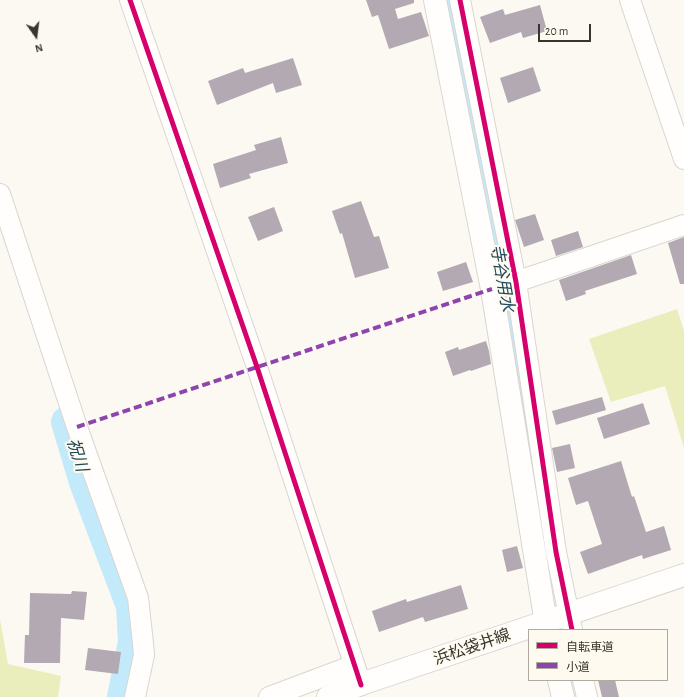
<!DOCTYPE html>
<html>
<head>
<meta charset="utf-8">
<style>
  body { margin:0 }
  #map { position:relative; width:684px; height:697px; overflow:hidden; background:#fcf9f2; font-family:"Alegreya Sans","Noto Sans JP",sans-serif }
  canvas { display:block }
  .legend { position:absolute; left:528px; top:629px; width:140px; height:52px; box-sizing:border-box; background:#fffaef; border:1px solid #afaba1; margin:0; padding:5px 7px; list-style:none; font-size:12px; color:#37352d }
  .legend li { display:flex; align-items:center; gap:8px; height:20px }
  .legend b { width:20px; border:1px solid #afaba1 }
  .north { position:absolute; left:16px; top:16px; width:40px; height:40px; -webkit-text-stroke:3px #fffaef; paint-order:stroke; rotate:166deg; font-size:11px; font-weight:700; line-height:16px; text-align:center; color:#37352d }
  .north::after { content:''; display:block; margin:auto; width:14px; height:18px; background:#37352d; clip-path:polygon(50% 0,100% 100%,50% 72%,0 100%) }
  .scale { position:absolute; left:538px; top:24px; width:53px; height:18px; box-sizing:border-box; border:2px solid #37352d; border-top:0; padding-left:5px; font-size:12px; line-height:14px; white-space:nowrap; color:#37352d; -webkit-text-stroke:3px #fffaef; paint-order:stroke }
</style>
</head>
<body>
<div id="map">
<canvas width="684" height="697"></canvas>
<ul class="legend">
<li><b style="height:5px;background:#d6006c"></b>自転車道</li>
<li><b style="height:5px;background:#8e44ad"></b>小道</li>
</ul>
<div class="north">N</div>
<div class="scale">20 m</div>
</div>
<script>
const ctx = document.querySelector('canvas').getContext('2d');
ctx.lineJoin = 'round';
function fillPath(path, color) { ctx.fillStyle = color; ctx.fill(path, 'evenodd'); }
function stroke(path, color, width, dash) { ctx.strokeStyle = color; ctx.lineWidth = width; ctx.lineCap = dash ? 'butt' : 'round'; ctx.setLineDash(dash || []); ctx.stroke(path); }
function label(font, color, halo, rows, align = 'center') {
  ctx.font = font + ' "Alegreya Sans","Noto Sans JP",sans-serif'; ctx.lineWidth = 4; ctx.setLineDash([]); ctx.textBaseline = 'middle'; ctx.strokeStyle = halo; ctx.fillStyle = color; for (const [text, x, y, turn = 0] of rows) {
    ctx.save(); ctx.translate(x, y); ctx.rotate((+turn || 0) * Math.PI / 180); ctx.textAlign = isNaN(turn) ? turn : align; if (halo) ctx.strokeText(text, 0, 0); ctx.fillText(text, 0, 0); ctx.restore();
  }
}
const green = new Path2D(`
  M 677,309 L 684,331 L 684,448 L 665,386 L 611,402 L 589,339 Z
  M 0,619 L 8,664 L 61,676 L 58,697 L 0,697 Z`);
const river = new Path2D(`
  M 449,0 L 503,278 L 536,483
  M 67,422 L 85,482 L 132,606 L 134,642 L 123,697`);
const building = new Path2D(`
  M 366,0 L 414,0 L 414,3 L 395,9 L 398,19 L 421,12 L 429,36 L 389,49 L 378,15 L 372,17 Z
  M 540,5 L 547,31 L 523,38 L 521,32 L 490,43 L 480,17 L 503,9 L 505,15 Z
  M 293,58 L 302,85 L 276,93 L 273,83 L 217,105 L 208,81 L 243,68 L 245,73 Z
  M 533,67 L 541,91 L 508,103 L 500,78 Z
  M 281,137 L 288,163 L 249,174 L 251,178 L 220,188 L 213,164 L 256,150 L 254,145 Z
  M 361,201 L 374,237 L 379,236 L 389,268 L 355,278 L 342,233 L 340,234 L 332,211 Z
  M 274,207 L 283,231 L 258,241 L 248,217 Z
  M 535,214 L 544,240 L 524,247 L 515,220 Z
  M 578,231 L 583,247 L 556,256 L 551,240 Z
  M 684,237 L 684,284 L 680,284 L 668,243 Z
  M 631,255 L 637,274 L 585,291 L 586,294 L 566,301 L 559,280 Z
  M 466,262 L 473,282 L 443,291 L 437,272 Z
  M 486,341 L 489,351 L 491,364 L 471,371 L 470,370 L 453,376 L 445,352 L 458,347 L 459,350 Z
  M 602,397 L 606,410 L 556,425 L 552,411 Z
  M 643,403 L 650,424 L 604,439 L 597,418 Z
  M 570,444 L 575,468 L 557,472 L 552,448 Z
  M 621,461 L 632,497 L 634,496 L 646,532 L 664,526 L 671,550 L 643,559 L 642,555 L 588,574 L 580,552 L 602,544 L 588,501 L 576,505 L 568,478 Z
  M 517,546 L 523,568 L 507,572 L 502,550 Z
  M 461,585 L 468,609 L 425,622 L 423,617 L 379,632 L 372,611 L 406,599 L 407,602 Z
  M 72,591 L 87,592 L 84,620 L 61,618 L 60,663 L 24,663 L 25,635 L 29,635 L 30,593 L 71,594 Z
  M 88,648 L 121,652 L 118,674 L 85,670 Z
  M 598,680 L 615,680 L 619,697 L 602,697 Z`);
const minor = new Path2D(`
  M 130,0 L 257,367 L 361,685
  M 460,0 L 516,282 L 556,552 L 572,630
  M 630,0 L 684,159
  M 0,194 L 77,427 L 138,598 L 143,643 L 144,655 L 135,697
  M 504,286 L 684,225
  M 583,680 L 587,697
  M 269,697 L 354,665`);
const tertiary = new Path2D(`
  M 435,0 L 492,289 L 547,630
  M 559,680 L 563,697`);
const secondary = new Path2D(`
  M 328,697 L 364,683 L 684,575`);
const quiet = new Path2D(`
  M 77,427 L 492,289`);
const cycleway = new Path2D(`
  M 130,0 L 257,367 L 361,685
  M 460,0 L 516,282 L 556,552 L 572,630`);
const streetNames = [
  ["浜松袋井線",472,647,-19]
];
const waterNames = [
  ["寺谷用水",502,278,80],
  ["祝川",77,455,72]
];
fillPath(green, '#eaeebc');
stroke(river, '#c3eafa', 32);
fillPath(building, '#b3a9b3');
stroke(minor, '#d9d6cf', 22);
stroke(tertiary, '#d9d6cf', 24);
stroke(secondary, '#d9d6cf', 24);
stroke(minor, '#fffefd', 20);
stroke(tertiary, '#fffefd', 22);
stroke(secondary, '#fffefd', 22);
stroke(quiet, '#8e44ad', 4, [8, 4]);
stroke(cycleway, '#d6006c', 5);
label('16px', '#37352d', '#fffaef', streetNames);
label('italic 17px', '#1e495c', '#fffaef', waterNames);
</script>
</body>
</html>
